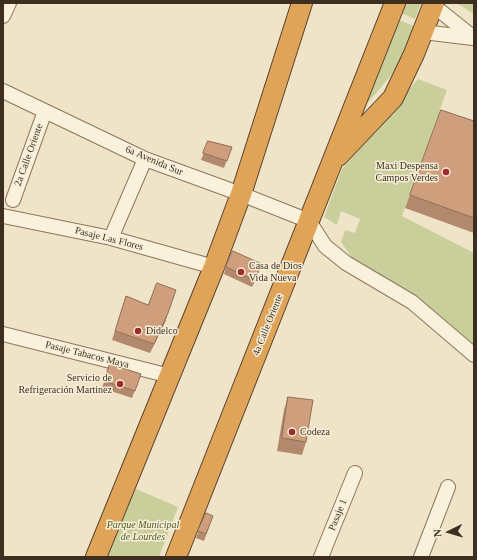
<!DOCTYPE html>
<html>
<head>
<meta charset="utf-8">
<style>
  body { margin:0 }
  #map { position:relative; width:477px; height:560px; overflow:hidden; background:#f0e4c8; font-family:"Times New Roman",serif }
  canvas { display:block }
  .frame { position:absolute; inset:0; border:4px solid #3d2e20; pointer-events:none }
  .north { position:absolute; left:429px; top:512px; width:40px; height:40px; -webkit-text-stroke:3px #f7eed8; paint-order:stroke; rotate:265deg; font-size:11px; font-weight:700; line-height:16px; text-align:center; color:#3d2e20 }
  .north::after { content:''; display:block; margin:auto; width:14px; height:18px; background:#3d2e20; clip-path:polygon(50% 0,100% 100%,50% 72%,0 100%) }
</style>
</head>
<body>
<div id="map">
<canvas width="477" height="560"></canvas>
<div class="frame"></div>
<div class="north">N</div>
</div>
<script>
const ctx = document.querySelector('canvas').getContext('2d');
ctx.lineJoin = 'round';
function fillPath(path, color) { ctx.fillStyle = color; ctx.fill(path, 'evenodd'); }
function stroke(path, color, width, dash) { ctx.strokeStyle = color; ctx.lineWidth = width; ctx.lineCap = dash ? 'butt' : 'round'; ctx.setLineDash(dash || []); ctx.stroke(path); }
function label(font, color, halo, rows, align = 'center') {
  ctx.font = font + ' "Times New Roman",serif'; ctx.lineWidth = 3; ctx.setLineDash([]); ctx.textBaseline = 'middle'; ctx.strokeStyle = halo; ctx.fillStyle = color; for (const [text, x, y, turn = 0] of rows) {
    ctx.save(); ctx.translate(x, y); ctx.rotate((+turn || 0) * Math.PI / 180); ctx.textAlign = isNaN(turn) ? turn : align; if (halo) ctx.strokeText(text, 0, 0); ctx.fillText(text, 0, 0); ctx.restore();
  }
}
const green = new Path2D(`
  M 397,3 L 421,3 L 415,19 L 394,10 Z
  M 456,3 L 474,3 L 474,14 Z
  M 392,17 L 414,26 L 398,67 L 361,111 Z
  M 418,79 L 447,90 L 402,216 L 474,253 L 474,346 L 416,298 L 353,259 L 341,242 L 345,230 L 355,233 L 360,219 L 341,211 L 337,225 L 324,217 L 342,169 Z
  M 134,488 L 178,507 L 159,557 L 107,557 Z`);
const minor = new Path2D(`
  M 434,6 L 474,38
  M 3,16 L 9,3
  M 423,32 L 473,38
  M 3,91 L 145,159 L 241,194 L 309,221 L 325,246 L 346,263 L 412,302 L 474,355
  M 13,200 L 45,111
  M 3,216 L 111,238 L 214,267
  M 111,238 L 145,159
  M 3,334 L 170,376
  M 321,557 L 355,473
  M 421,557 L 448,487`);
const highway = new Path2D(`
  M 338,156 L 393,98 L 414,54 L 434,3
  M 96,557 L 214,267 L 241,194 L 302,3
  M 176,557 L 395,3`);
const wall = new Path2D(`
  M 441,110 L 474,121 L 474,233 L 405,208 Z
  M 208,141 L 232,147 L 224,168 L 201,160 Z
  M 262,264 L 252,287 L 224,274 L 226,267 Z
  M 126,296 L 168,313 L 165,322 L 150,353 L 112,340 Z
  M 110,364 L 141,374 L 132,398 L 102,388 Z
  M 288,397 L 306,442 L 302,455 L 277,451 L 284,410 Z
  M 206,513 L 213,516 L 204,541 L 196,538 Z`);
const shadedWall = new Path2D(`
  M 262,264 L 259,271 L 252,287 L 254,280 Z
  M 168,313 L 165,322 L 150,353 L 154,344 Z`);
const building = new Path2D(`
  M 441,110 L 474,121 L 474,218 L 410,195 Z
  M 208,141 L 232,147 L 227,161 L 203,153 Z
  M 233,251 L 262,264 L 254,280 L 226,267 Z
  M 157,283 L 176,290 L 168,313 L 154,344 L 115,331 L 126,296 L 148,305 Z
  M 110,364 L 141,374 L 135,391 L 104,381 Z
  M 288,397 L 313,400 L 306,442 L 282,438 Z
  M 206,513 L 213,516 L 206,534 L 198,531 Z`);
const markers = [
  [446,172,4,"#9e2a2b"],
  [241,272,4,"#9e2a2b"],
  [138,331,4,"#9e2a2b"],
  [120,384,4,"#9e2a2b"],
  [292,432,4,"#9e2a2b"]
];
const streetNames = [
  ["2a Calle Oriente",29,155,-70],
  ["6a Avenida Sur",154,161,23],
  ["Pasaje Las Flores",109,239,14],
  ["4a Calle Oriente",268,325,-68],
  ["Pasaje Tabacos Maya",87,355,14],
  ["Pasaje 1",338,515,-68]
];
const poiNames = [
  ["Maxi Despensa",438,166,"right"],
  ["Campos Verdes",438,178,"right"],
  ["Casa de Dios",249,266],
  ["Vida Nueva",249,278],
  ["Didelco",146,331],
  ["Servicio de",112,378,"right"],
  ["Refrigeración Martinez",112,390,"right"],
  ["Codeza",300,432]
];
const parkNames = [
  ["Parque Municipal",143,525],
  ["de Lourdes",143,537]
];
fillPath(green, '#c9cf9b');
stroke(minor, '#8d765c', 16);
stroke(highway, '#5b4430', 22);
stroke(minor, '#faf1dc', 14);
stroke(highway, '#e0a458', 20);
fillPath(wall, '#b2896c');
fillPath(shadedWall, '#916f58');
fillPath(building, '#cf9f7d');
stroke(building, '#916f58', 1);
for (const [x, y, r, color] of markers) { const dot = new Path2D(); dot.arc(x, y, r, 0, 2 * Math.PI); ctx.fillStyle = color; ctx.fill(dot); stroke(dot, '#f7eed8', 1.5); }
label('10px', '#3d2e20', '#f7eed8', streetNames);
label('10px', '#3d2e20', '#f7eed8', poiNames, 'left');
label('italic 10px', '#4d5a26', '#f7eed8', parkNames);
</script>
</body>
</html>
